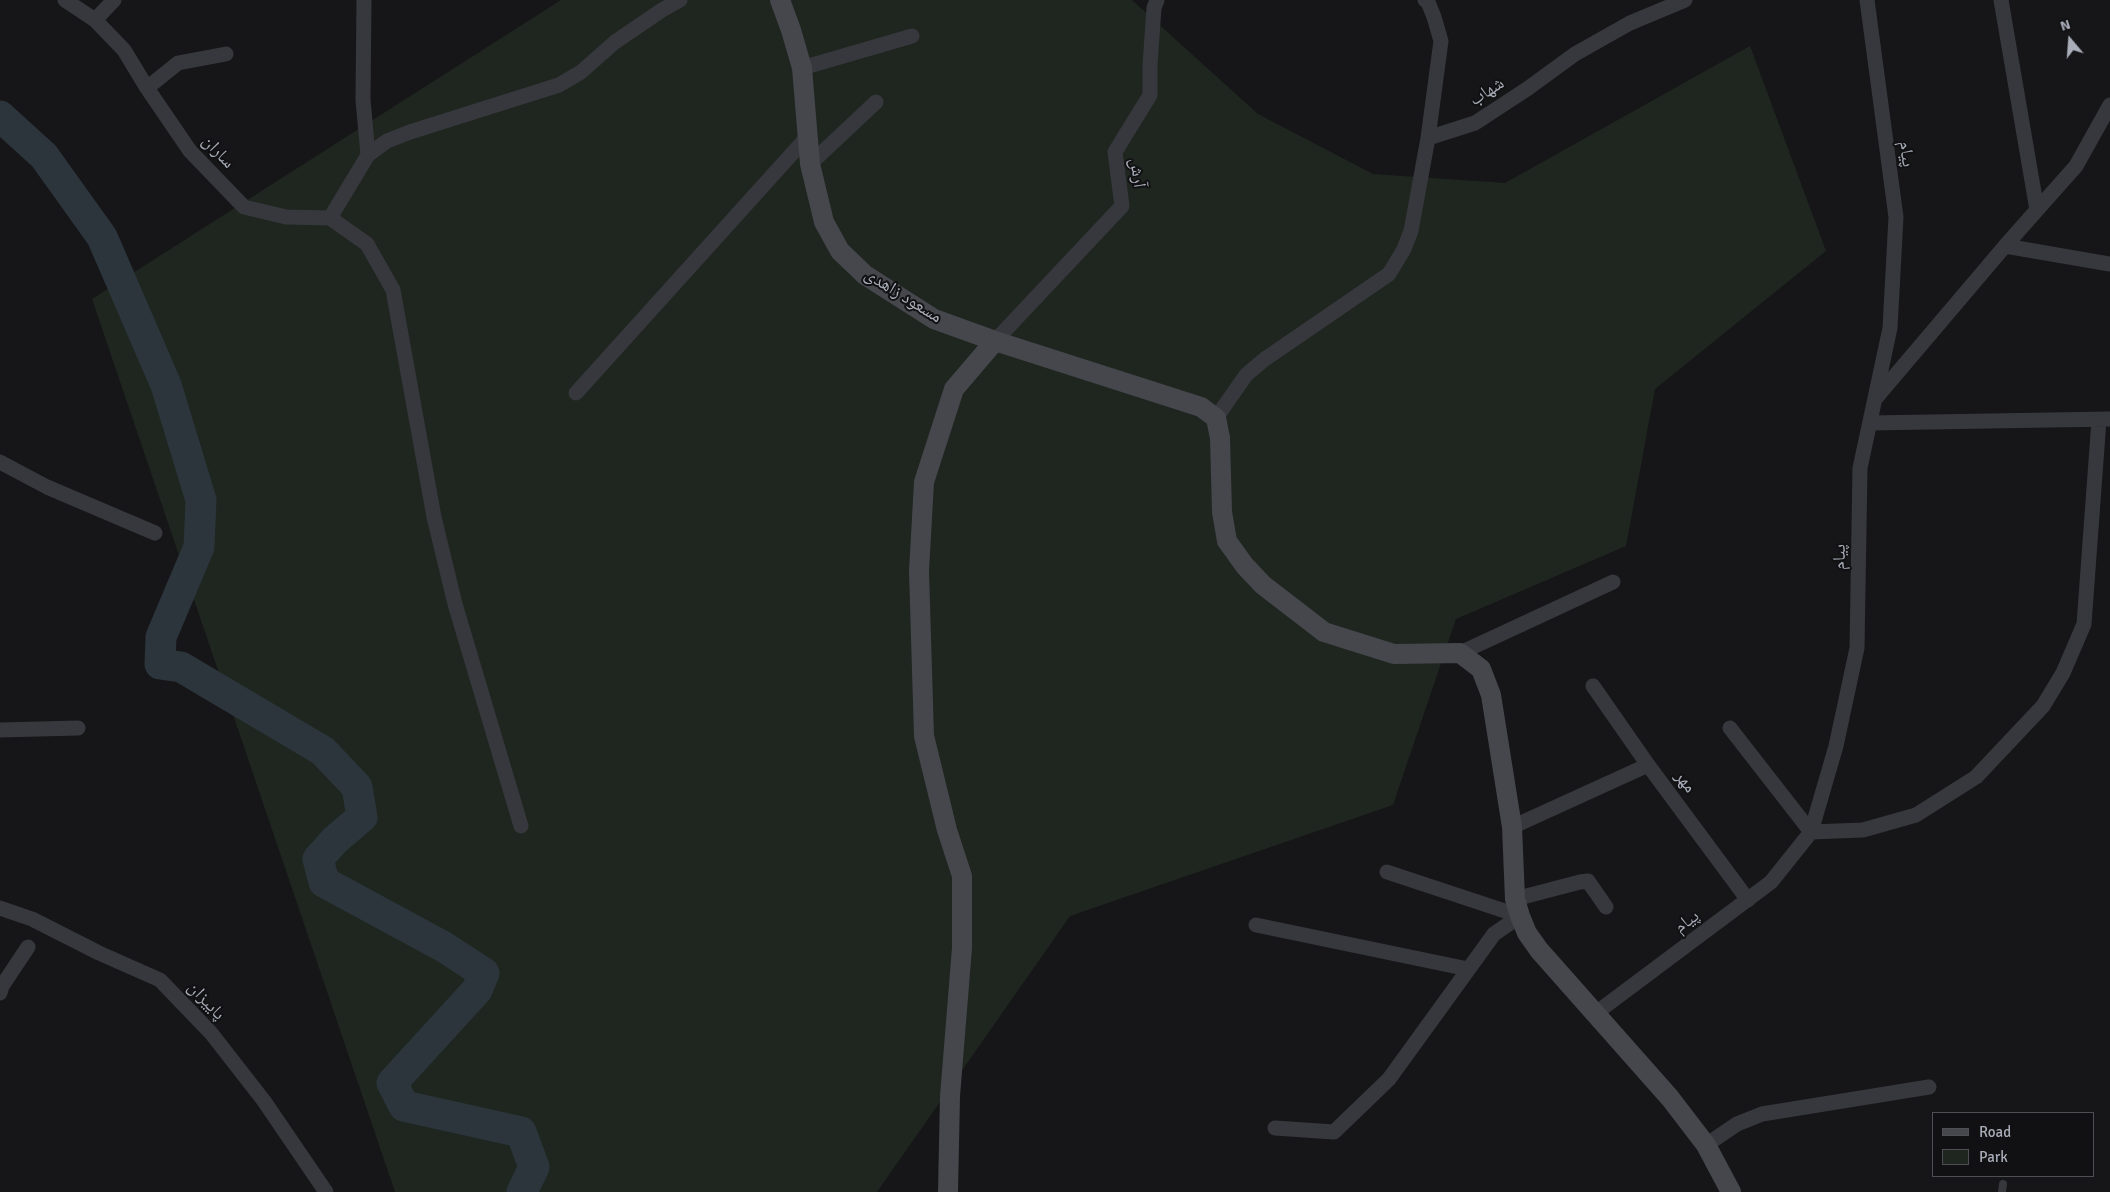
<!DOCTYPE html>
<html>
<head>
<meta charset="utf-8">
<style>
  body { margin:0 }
  #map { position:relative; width:2110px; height:1192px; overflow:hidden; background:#161618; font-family:Signika,sans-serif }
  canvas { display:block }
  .legend { position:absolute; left:1932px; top:1112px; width:162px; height:65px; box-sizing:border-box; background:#111113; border:1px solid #4d4f55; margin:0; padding:6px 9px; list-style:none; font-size:15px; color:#a8adb8 }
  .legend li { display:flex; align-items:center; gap:10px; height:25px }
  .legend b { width:25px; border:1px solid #4d4f55 }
  .north { position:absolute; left:2045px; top:15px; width:50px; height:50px; -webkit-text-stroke:4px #111113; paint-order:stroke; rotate:342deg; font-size:14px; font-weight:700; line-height:20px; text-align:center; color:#a8adb8 }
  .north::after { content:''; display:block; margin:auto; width:18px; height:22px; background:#a8adb8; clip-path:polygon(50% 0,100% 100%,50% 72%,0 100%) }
</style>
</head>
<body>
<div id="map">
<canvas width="2110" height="1192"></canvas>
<ul class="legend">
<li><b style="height:6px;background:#45474d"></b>Road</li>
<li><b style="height:14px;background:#1e261f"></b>Park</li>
</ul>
<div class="north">N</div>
</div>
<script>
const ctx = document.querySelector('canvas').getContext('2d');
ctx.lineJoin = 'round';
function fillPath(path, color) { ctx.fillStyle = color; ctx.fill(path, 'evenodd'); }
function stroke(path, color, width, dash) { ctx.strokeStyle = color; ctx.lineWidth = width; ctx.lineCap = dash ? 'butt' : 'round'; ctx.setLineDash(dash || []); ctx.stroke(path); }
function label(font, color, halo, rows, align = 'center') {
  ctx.font = font + ' Signika,"Noto Naskh Arabic",sans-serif'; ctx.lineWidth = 4; ctx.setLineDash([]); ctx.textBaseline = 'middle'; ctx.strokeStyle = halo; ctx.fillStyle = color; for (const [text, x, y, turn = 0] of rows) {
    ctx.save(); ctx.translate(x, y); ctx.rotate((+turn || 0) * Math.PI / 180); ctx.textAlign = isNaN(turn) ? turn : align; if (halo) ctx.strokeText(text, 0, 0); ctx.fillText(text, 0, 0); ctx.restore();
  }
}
const green = new Path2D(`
  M 561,0 L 1132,0 L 1258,114 L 1373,174 L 1505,183 L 1750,46 L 1826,251 L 1655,389 L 1626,546 L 1456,619 L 1393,805 L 1070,916 L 877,1192 L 395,1192 L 92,299 Z`);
const river = new Path2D(`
  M 0,116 L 44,156 L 102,237 L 166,385 L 201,500 L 199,547 L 161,637 L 160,664 L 181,667 L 323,751 L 357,787 L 362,817 L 335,840 L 318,859 L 324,882 L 444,947 L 484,973 L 477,990 L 392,1083 L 404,1106 L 521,1132 L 534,1167 L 522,1192`);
const lane = new Path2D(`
  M 2002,1192 L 2003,1184`);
const street = new Path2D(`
  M 65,0 L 95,20 L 124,50 L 147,88 L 190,151 L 244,207 L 286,217 L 330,218 L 368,155 L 387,141 L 410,132 L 559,85 L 581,72 L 615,42 L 662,10 L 680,0
  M 364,0 L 363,100 L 368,155
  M 1425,0 L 1428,2 L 1434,17 L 1441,41 L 1428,138 L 1475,123 L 1527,89 L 1575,54 L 1630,23 L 1685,0
  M 2001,0 L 2037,210
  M 95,20 L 114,0
  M 802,68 L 912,36
  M 147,88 L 178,63 L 226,54
  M 810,164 L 876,102
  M 330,218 L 367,244 L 393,290 L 434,517 L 455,604 L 521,826
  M 2005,246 L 2076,166 L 2110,105
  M 995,341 L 1122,206 L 1115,152 L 1150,95 L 1150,65 L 1154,8 L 1157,0
  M 576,393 L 808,136
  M 1876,398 L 2005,246 L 2110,264
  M 1216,418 L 1246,375 L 1265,359 L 1389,274 L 1404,249 L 1411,231 L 1428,138
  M 1870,423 L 2110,419
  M 0,462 L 47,487 L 155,533
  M 1460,653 L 1613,582
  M 1593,686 L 1648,765 L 1748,900
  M 1730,728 L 1811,832 L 1863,830 L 1916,815 L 1976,777 L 2043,706 L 2063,673 L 2084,624 L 2099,420
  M 0,730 L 78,728
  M 1512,827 L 1648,765
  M 1387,872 L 1520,916
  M 1515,899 L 1580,882 L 1588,881 L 1606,907
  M 0,908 L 32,919 L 99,953 L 160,980 L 211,1033 L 264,1101 L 326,1192
  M 1256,925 L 1468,969
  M 0,993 L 2,986 L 28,947
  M 1596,1013 L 1771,882 L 1811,832 L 1836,746 L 1857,648 L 1860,468 L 1890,328 L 1896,217 L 1867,0
  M 1275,1128 L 1334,1132 L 1389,1079 L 1494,934 L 1520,916
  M 1706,1145 L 1737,1124 L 1762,1114 L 1929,1087`);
const secondary = new Path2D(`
  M 780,0 L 791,30 L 802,68 L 810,164 L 824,222 L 840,251 L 865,275 L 934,319 L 995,341 L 1201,407 L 1216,418 L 1220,438 L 1222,512 L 1227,541 L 1245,566 L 1263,585 L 1324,632 L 1394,654 L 1460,653 L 1481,669 L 1491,695 L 1512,827 L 1515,899 L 1520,916 L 1527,933 L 1539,950 L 1670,1098 L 1706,1145 L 1731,1192
  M 948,1192 L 950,1096 L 962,948 L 962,876 L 947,830 L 924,736 L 919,571 L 924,482 L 954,389 L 995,341`);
const streetNames = [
  ["شهاب",1487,92,-33],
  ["ساران",218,152,47],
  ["پیام",1906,154,82],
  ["آرش",1137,173,82],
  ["مسعود زاهدی",903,296,32],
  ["پیام",1840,557,-89],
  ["مهر",1685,782,53],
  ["پیام",1687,922,-37],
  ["پاییزان",206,1001,47]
];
fillPath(green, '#1e261f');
stroke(river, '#2c353c', 31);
stroke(lane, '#37383d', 8);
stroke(street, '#37383d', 15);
stroke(secondary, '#45474d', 20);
label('18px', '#a8adb8', '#111113', streetNames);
</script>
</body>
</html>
